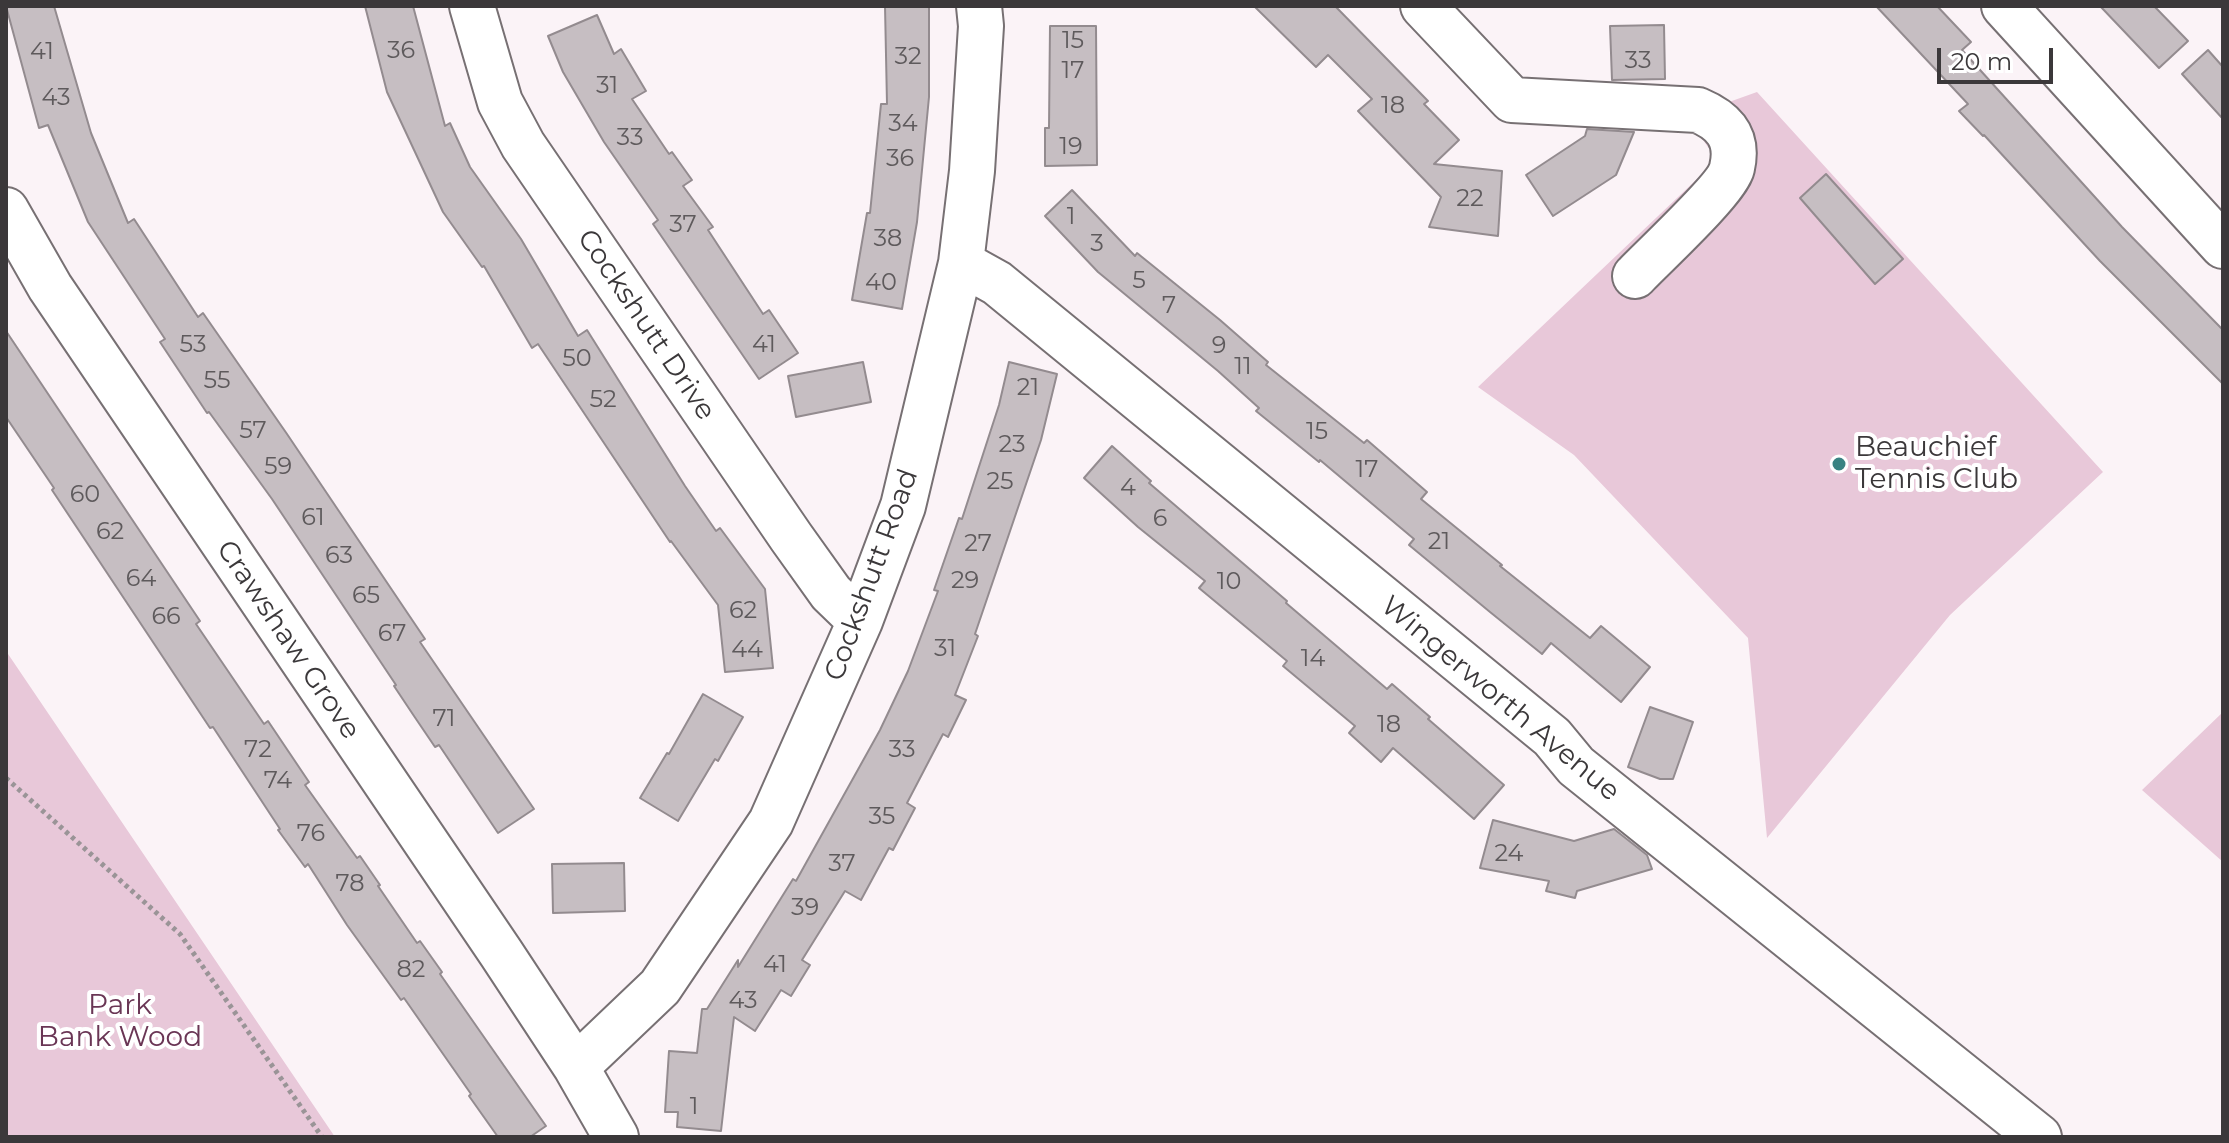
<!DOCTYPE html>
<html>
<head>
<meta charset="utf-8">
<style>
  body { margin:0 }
  #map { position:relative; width:2229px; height:1143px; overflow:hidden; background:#fbf3f7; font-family:Montserrat,sans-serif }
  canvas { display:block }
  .frame { position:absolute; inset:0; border:8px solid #3b383a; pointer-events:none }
  .scale { position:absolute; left:1937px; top:48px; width:116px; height:36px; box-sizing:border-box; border:4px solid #3b383a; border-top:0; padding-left:10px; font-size:24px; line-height:28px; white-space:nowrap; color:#3b383a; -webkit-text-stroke:6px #fff; paint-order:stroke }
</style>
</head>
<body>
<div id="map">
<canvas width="2229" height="1143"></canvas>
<div class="frame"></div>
<div class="scale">20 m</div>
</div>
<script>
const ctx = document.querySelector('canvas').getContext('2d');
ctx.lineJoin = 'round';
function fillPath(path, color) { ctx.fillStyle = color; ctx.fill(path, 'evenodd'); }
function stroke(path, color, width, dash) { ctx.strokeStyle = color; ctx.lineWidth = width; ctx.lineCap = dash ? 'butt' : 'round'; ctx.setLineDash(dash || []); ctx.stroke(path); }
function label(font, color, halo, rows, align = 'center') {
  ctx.font = font + ' Montserrat,sans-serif'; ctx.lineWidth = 8; ctx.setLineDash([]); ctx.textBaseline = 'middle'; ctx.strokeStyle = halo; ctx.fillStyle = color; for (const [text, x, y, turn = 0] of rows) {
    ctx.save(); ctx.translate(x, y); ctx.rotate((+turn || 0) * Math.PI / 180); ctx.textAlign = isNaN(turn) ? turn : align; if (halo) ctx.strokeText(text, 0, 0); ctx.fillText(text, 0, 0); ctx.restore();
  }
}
const green = new Path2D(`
  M 1757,92 L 2103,472 L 1950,615 L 1767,838 L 1748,638 L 1574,455 L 1478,387 L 1717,160 L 1687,117 Z
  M 6,651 L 335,1137 L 6,1137 Z
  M 2223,712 L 2223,862 L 2142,790 Z`);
const building = new Path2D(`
  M 6,6 L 54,6 L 91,133 L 128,223 L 134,219 L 198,317 L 203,313 L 287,434 L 425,639 L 420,642 L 534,809 L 498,833 L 439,745 L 435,747 L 414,716 L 394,686 L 396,685 L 272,499 L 209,412 L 207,413 L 160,342 L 165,339 L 88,222 L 48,125 L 39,128 Z
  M 365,6 L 413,6 L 445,126 L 450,123 L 470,167 L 521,239 L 578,336 L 587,330 L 685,486 L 716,531 L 720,528 L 765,589 L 773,668 L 725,672 L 718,605 L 671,541 L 670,542 L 538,344 L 532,348 L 484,266 L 482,267 L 443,212 L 387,92 Z
  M 885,6 L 929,6 L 929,97 L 917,222 L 902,309 L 852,300 L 867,213 L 870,213 L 881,104 L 887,104 Z
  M 1254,6 L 1335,6 L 1428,101 L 1424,104 L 1459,140 L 1434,164 L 1502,171 L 1498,236 L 1429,227 L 1441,197 L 1358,111 L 1372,99 L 1328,55 L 1316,67 Z
  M 1876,6 L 1937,6 L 1971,42 L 1962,50 L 2122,227 L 2223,330 L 2223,384 L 2100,261 L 1984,135 L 1983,136 L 1959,111 L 1968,104 Z
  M 2100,6 L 2154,6 L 2188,41 L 2159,68 Z
  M 597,15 L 614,54 L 621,49 L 646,91 L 632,99 L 669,154 L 672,152 L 692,180 L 683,186 L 713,227 L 708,230 L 763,314 L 769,310 L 798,353 L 759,379 L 653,224 L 658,220 L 604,142 L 563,72 L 548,36 Z
  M 1664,25 L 1665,79 L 1612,80 L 1610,26 Z
  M 1050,26 L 1096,26 L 1097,165 L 1045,166 L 1045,128 L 1049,128 Z
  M 2208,50 L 2223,67 L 2223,119 L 2182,74 Z
  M 1587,129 L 1634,132 L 1616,175 L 1553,216 L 1526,175 L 1585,136 Z
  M 1826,174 L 1903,259 L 1875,284 L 1800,198 Z
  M 1072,190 L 1135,256 L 1137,253 L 1220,320 L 1268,362 L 1266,365 L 1364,443 L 1367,440 L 1427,492 L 1421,499 L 1502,565 L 1500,566 L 1590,638 L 1601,626 L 1650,667 L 1621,702 L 1551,643 L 1542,654 L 1490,612 L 1409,545 L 1414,539 L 1320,460 L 1319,462 L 1256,411 L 1259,408 L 1218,371 L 1098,272 L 1045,216 Z
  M 6,331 L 200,621 L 196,624 L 264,724 L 268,721 L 309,782 L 305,785 L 357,858 L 360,856 L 380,885 L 378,886 L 417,943 L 420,941 L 442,972 L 440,974 L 546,1126 L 530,1137 L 498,1137 L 469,1096 L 471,1094 L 404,998 L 401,1000 L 347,925 L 308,864 L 305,867 L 278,830 L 280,829 L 213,727 L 210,728 L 52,490 L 54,488 L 6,417 Z
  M 863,362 L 871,402 L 796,417 L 788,376 Z
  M 1009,362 L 1057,374 L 1041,440 L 975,634 L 978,636 L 955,695 L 966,700 L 948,737 L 943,734 L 907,803 L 915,808 L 893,850 L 889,848 L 861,900 L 845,891 L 802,960 L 810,965 L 791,996 L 781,990 L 755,1031 L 734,1017 L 721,1131 L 677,1127 L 678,1112 L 665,1112 L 669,1051 L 697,1053 L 702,1009 L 707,1009 L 738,960 L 738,967 L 793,879 L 796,881 L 880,730 L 908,671 L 938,591 L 934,590 L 959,518 L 962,519 L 999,405 Z
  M 1112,446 L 1151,481 L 1149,483 L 1287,601 L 1286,603 L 1387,689 L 1392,684 L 1430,717 L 1428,719 L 1504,785 L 1474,819 L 1393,748 L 1381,762 L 1349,733 L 1355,726 L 1283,666 L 1287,661 L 1199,588 L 1205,581 L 1138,527 L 1084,478 Z
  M 703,694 L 743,717 L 718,761 L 715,759 L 678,821 L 640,798 L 667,753 L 669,754 Z
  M 1650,707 L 1693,722 L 1673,779 L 1660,779 L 1628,767 Z
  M 1493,820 L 1574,841 L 1614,829 L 1647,855 L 1652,869 L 1577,891 L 1575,898 L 1546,891 L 1549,881 L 1480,868 Z
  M 624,863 L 625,911 L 553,913 L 552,864 Z`);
const path = new Path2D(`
  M 6,778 L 180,934 L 322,1137`);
const minor = new Path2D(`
  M 472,6 L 500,102 L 523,145 L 791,537 L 831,593 L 860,621
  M 1423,6 L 1512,100 L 1698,110 C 1724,121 1739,137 1732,168 C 1728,188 1653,257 1635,276
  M 2004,6 L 2223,246
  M 6,210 L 50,287 L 501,953 L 576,1067 L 616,1137
  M 961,263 L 997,283 L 1552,737 L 1576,766 L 2039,1137
  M 576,1067 L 660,987 L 771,822 L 860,621 L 903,506 L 961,263 L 972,171 L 981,26 L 979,6`);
const markers = [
  [1839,464,8,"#398282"]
];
const numberNames = [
  ["15",1073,41],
  ["36",401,51],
  ["41",42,52],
  ["32",908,57],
  ["33",1638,61],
  ["17",1073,71],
  ["31",607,86],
  ["43",56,98],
  ["18",1393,106],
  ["34",903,124],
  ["33",630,138],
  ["19",1071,147],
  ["36",900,159],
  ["22",1470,199],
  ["1",1071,217],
  ["37",683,225],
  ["38",888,239],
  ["3",1097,244],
  ["5",1139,281],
  ["40",881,283],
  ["7",1169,306],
  ["53",193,345],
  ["41",764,345],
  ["9",1219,346],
  ["50",577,359],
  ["11",1243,367],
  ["55",217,381],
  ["21",1028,388],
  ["52",603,400],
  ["57",253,431],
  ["15",1317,432],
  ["23",1012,445],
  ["59",278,467],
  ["17",1367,470],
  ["25",1000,482],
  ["4",1128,488],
  ["60",85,495],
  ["61",313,518],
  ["6",1160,519],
  ["62",110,532],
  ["21",1439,542],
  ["27",978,544],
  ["63",339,556],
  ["64",141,579],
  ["29",965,581],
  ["10",1229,582],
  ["65",366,596],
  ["62",743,611],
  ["66",166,617],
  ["67",392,634],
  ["31",945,649],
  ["44",747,650],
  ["14",1313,659],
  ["71",444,719],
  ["18",1389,725],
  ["72",258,750],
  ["33",902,750],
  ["74",278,781],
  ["35",882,817],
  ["76",311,834],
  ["24",1509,854],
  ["37",842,864],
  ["78",350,884],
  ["39",805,908],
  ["41",775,965],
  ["82",411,970],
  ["43",743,1001],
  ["1",694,1107]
];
const streetNames = [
  ["Cockshutt Drive",646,325,56],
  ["Cockshutt Road",872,575,-70],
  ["Crawshaw Grove",288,640,56],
  ["Wingerworth Avenue",1500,699,40]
];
const poiNames = [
  ["Beauchief",1855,448],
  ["Tennis Club",1855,480]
];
const parkNames = [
  ["Park",120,1006],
  ["Bank Wood",120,1038]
];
fillPath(green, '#e8c8d9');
fillPath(building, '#c6bec2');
stroke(building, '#938b8f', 2);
stroke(minor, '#777073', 48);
stroke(path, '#9a9497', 5, [4, 4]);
stroke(minor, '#fff', 44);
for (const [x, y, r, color] of markers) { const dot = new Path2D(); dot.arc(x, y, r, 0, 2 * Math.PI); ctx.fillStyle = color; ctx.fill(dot); stroke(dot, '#fff', 3); }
label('24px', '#5e5a5c', null, numberNames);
label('28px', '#3b383a', '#fff', streetNames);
label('28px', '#3b383a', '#fff', poiNames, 'left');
label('28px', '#6a3655', '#fff', parkNames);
</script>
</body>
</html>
